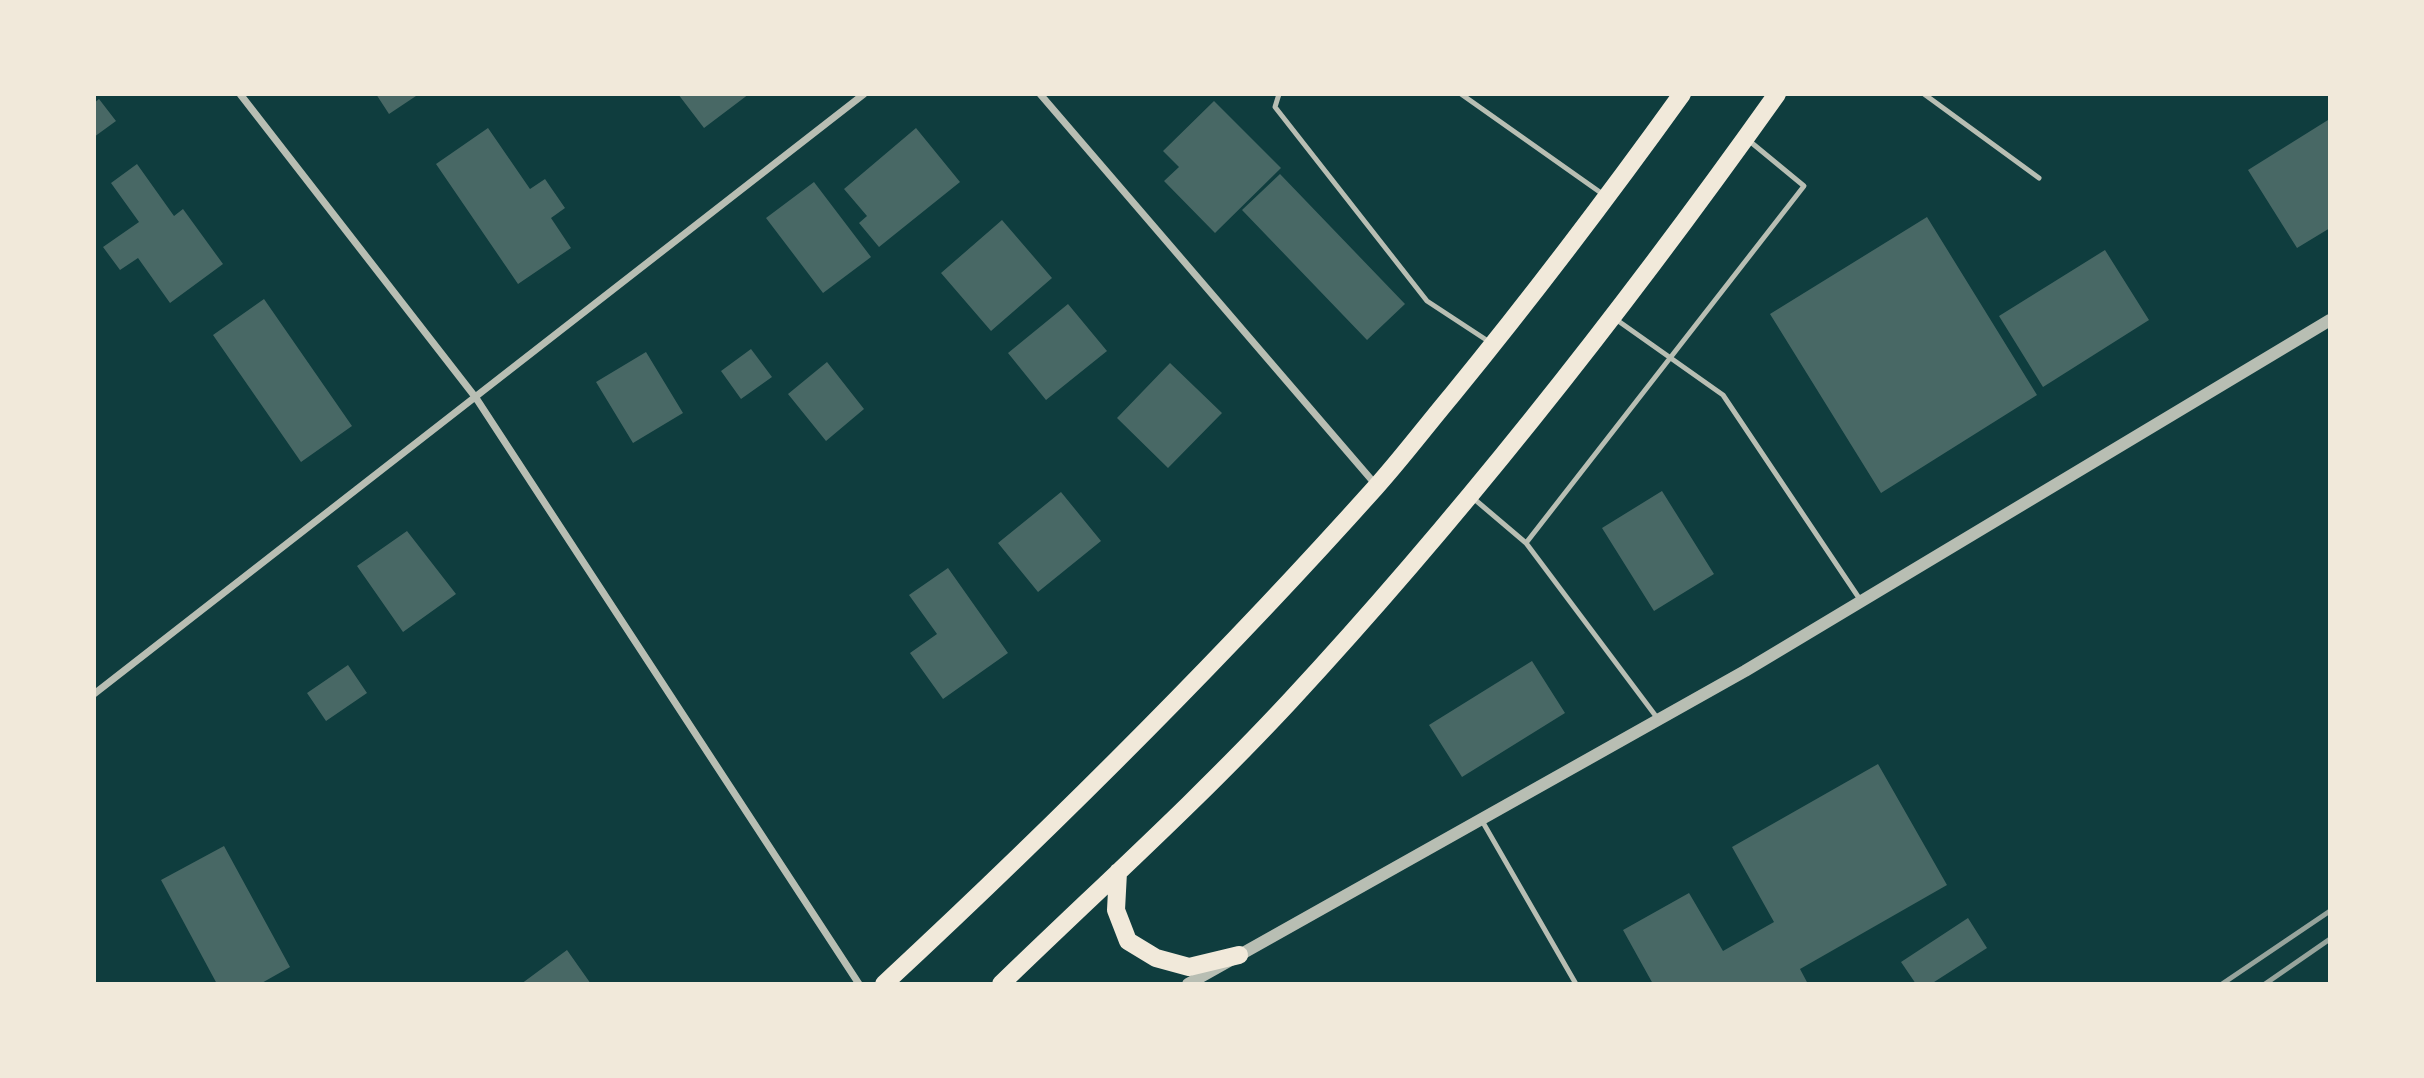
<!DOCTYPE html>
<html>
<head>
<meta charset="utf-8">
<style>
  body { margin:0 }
  #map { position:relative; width:2424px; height:1078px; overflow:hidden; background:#0f3d3e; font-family:Overpass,sans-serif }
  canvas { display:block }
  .frame { position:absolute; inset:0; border:96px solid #f1e9da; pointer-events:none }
</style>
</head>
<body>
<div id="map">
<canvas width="2424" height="1078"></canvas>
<div class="frame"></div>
</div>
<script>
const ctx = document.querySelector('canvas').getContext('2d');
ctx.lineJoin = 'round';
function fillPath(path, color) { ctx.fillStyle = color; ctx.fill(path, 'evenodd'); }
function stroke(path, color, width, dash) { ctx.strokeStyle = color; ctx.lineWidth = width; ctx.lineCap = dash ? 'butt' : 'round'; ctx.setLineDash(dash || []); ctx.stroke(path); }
const building = new Path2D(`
  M 376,94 L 419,94 L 389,114 Z
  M 678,94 L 749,94 L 704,128 Z
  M 99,99 L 116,121 L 94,137 L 94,103 Z
  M 1214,101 L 1281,168 L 1215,233 L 1164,181 L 1179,167 L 1163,151 Z
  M 2328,120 L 2330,228 L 2297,248 L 2248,170 Z
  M 488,128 L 530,189 L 545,179 L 565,208 L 551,218 L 571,248 L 518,284 L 436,164 Z
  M 916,128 L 960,182 L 879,247 L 859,223 L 867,216 L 844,189 Z
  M 137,164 L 174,216 L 183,209 L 223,264 L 170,303 L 138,258 L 120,270 L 103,247 L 139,222 L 111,183 Z
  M 1280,174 L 1405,304 L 1367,340 L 1242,210 Z
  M 814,182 L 871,257 L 823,293 L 766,218 Z
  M 1927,217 L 2037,395 L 1881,493 L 1770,314 Z
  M 1002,220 L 1052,278 L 991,331 L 941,273 Z
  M 2105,250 L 2149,320 L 2043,387 L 1999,316 Z
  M 264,299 L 352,426 L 301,462 L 213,335 Z
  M 1068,304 L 1107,351 L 1046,400 L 1008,353 Z
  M 751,349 L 772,377 L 741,399 L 721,371 Z
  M 646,352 L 683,413 L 633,443 L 596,382 Z
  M 827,362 L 864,409 L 826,441 L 788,394 Z
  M 1170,363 L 1222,413 L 1168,468 L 1117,418 Z
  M 1662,491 L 1714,574 L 1654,611 L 1602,528 Z
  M 1061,492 L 1101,541 L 1038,592 L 998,543 Z
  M 407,531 L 456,594 L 403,632 L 357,566 Z
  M 948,568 L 1008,653 L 943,699 L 910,653 L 937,634 L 909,595 Z
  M 1532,661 L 1565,713 L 1462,777 L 1429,725 Z
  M 348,665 L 367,693 L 326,721 L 307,693 Z
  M 1878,764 L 1947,885 L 1800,969 L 1808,984 L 1653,984 L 1623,930 L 1689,893 L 1723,951 L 1774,922 L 1732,847 Z
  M 224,846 L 290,967 L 260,984 L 217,984 L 161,880 Z
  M 1968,918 L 1987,948 L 1931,984 L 1916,984 L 1901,962 Z
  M 567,950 L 591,984 L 521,984 Z`);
const service = new Path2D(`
  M 1279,94 L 1275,107 L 1427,301 L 1491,343
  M 1461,94 L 1604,195
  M 1924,94 L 2039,178
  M 1614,318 L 1723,395 L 1861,601
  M 1473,498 L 1526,543 L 1804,186 L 1747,139
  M 1526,543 L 1658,719
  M 1481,819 L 1576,984`);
const minor = new Path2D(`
  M 240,94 L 476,398 L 859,984
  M 1040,94 L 1376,485
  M 94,694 L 864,94`);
const tertiary = new Path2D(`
  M 1188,984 L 1745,671 L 2330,320`);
const primary = new Path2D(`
  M 1118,872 L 1116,910 L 1128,941 L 1156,958 L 1189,967 L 1239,955
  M 884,984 C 1055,825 1220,661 1375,488 C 1402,458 1426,426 1452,395 C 1532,297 1608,197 1682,94
  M 1001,984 C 1098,890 1198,800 1290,701 C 1466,511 1627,305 1777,94`);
const rail = new Path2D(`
  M 2222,984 L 2330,911
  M 2265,984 L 2330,939`);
fillPath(building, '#486865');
stroke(service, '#b8beb3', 5);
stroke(minor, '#b8beb3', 7);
stroke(tertiary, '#b8beb3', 12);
stroke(primary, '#f1e9da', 18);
stroke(rail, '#97a49c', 5);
</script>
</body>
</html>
